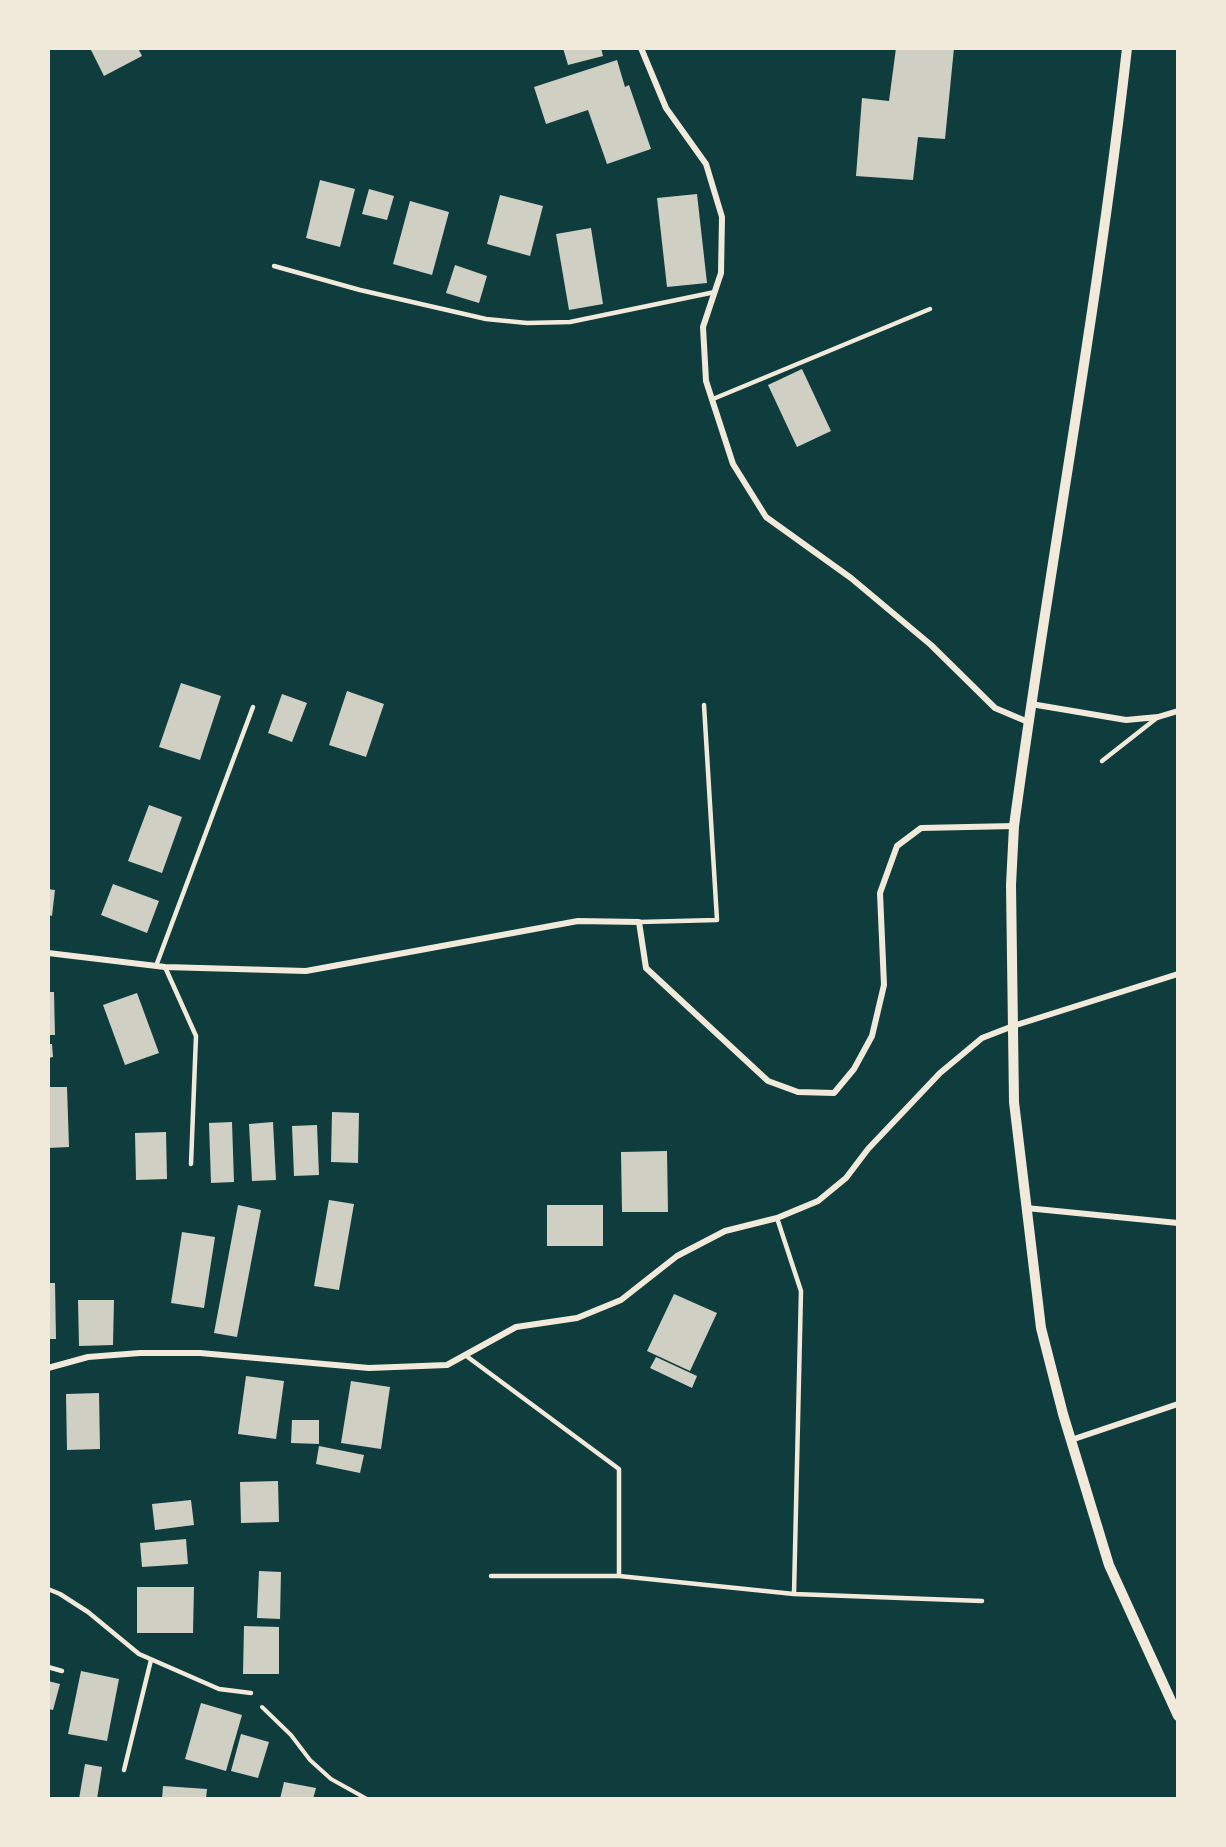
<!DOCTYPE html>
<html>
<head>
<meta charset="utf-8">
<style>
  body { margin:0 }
  #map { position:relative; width:1226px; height:1847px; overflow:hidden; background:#0f3d3e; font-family:Overpass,sans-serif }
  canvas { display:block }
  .frame { position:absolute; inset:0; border:50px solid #f1e9da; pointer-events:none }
</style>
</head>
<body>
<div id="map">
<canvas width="1226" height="1847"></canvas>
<div class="frame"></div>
</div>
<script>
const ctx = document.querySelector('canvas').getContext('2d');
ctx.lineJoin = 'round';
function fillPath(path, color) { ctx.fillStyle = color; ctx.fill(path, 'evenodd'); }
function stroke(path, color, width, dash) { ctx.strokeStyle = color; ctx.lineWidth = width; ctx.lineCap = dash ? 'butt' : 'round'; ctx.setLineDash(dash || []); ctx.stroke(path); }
const building = new Path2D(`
  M 90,48 L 138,48 L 142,56 L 104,76 Z
  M 563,48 L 601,48 L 603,56 L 568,65 Z
  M 896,48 L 954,48 L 945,139 L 918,137 L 913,180 L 856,176 L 862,98 L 889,101 Z
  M 617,60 L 625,87 L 629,85 L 651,149 L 607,164 L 588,110 L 546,124 L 534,87 Z
  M 320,180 L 355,189 L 340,247 L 306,238 Z
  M 369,189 L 394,196 L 387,220 L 362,214 Z
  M 697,194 L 707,283 L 667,287 L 657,198 Z
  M 500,195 L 543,206 L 530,256 L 487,244 Z
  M 410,201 L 449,212 L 432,275 L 393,264 Z
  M 591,228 L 603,304 L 569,310 L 556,234 Z
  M 455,265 L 487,276 L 479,303 L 446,293 Z
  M 802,369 L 831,431 L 797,447 L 768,385 Z
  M 181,683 L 221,696 L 200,760 L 159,747 Z
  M 347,691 L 384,704 L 366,757 L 329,745 Z
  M 282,694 L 307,703 L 292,742 L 268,733 Z
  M 149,805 L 182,817 L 162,873 L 128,861 Z
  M 113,884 L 159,901 L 147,933 L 101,915 Z
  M 48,889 L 55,890 L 52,916 L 48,915 Z
  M 48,992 L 54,992 L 55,1035 L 48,1035 Z
  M 137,993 L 159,1053 L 125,1065 L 103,1005 Z
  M 48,1044 L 52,1044 L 53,1057 L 48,1058 Z
  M 48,1087 L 67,1087 L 69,1147 L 48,1148 Z
  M 332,1112 L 359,1113 L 358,1163 L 331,1162 Z
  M 232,1122 L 234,1182 L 211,1183 L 209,1123 Z
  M 273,1122 L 276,1180 L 252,1181 L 249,1124 Z
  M 317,1125 L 319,1175 L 294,1176 L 292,1126 Z
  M 166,1132 L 167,1179 L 136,1180 L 135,1133 Z
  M 667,1151 L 668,1212 L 622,1212 L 621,1152 Z
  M 329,1200 L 354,1204 L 339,1290 L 314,1286 Z
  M 238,1205 L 261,1210 L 237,1337 L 214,1333 Z
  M 547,1205 L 603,1205 L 603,1246 L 547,1246 Z
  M 182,1232 L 215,1237 L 204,1308 L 171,1303 Z
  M 48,1283 L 55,1283 L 56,1339 L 48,1339 Z
  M 674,1294 L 717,1313 L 690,1371 L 647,1351 Z
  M 78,1300 L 114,1300 L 113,1345 L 79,1346 Z
  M 656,1357 L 697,1376 L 692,1388 L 650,1368 Z
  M 246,1376 L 284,1381 L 276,1439 L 238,1434 Z
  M 351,1381 L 390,1387 L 381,1449 L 341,1443 Z
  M 99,1393 L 100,1449 L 67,1450 L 66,1394 Z
  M 292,1420 L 319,1420 L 319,1444 L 291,1443 Z
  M 319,1446 L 364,1455 L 360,1473 L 316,1464 Z
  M 278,1481 L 279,1522 L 241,1523 L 240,1482 Z
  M 191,1500 L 194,1525 L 155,1530 L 152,1504 Z
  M 186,1539 L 188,1564 L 142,1567 L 140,1543 Z
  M 259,1571 L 281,1572 L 280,1619 L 257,1618 Z
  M 137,1587 L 194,1587 L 193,1633 L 137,1633 Z
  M 244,1626 L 279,1627 L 279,1674 L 243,1674 Z
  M 81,1671 L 119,1679 L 107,1741 L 68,1734 Z
  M 48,1681 L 60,1684 L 53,1710 L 48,1709 Z
  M 201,1703 L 242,1715 L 226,1771 L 185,1759 Z
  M 241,1734 L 269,1742 L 258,1778 L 231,1771 Z
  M 85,1764 L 102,1767 L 97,1799 L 79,1799 Z
  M 284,1782 L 316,1788 L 313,1799 L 280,1799 Z
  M 163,1786 L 207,1789 L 206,1799 L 162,1799 Z`);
const path = new Path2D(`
  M 262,1707 L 291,1735 L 310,1760 L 331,1779 L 367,1799`);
const service = new Path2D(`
  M 274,266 L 360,290 L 486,319 L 527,323 L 570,322 L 715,292
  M 713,399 L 930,309
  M 1102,761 L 1158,717
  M 639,922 L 717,920 L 704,705
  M 156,966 L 253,707
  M 165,967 L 196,1036 L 191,1164
  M 465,1355 L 619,1469 L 619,1576 L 794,1594 L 801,1291 L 777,1218
  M 491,1576 L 619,1576
  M 48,1589 L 60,1594 L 88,1612 L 139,1654 L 219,1689 L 251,1693
  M 794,1594 L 982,1601
  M 48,1667 L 62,1671
  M 124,1770 L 151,1660`);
const minor = new Path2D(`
  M 641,48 L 666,108 L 706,164 L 722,217 L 721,273 L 703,327 L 706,381 L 733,464 L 766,517 L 851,578 L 931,645 L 995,708 L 1028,722
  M 1031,704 L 1126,720 L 1158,717 L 1178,711
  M 48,953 L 165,967 L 306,971 L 578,921 L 639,922 L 646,968 L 768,1081 L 798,1092 L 834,1093 L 854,1069 L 872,1036 L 884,985 L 880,893 L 897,846 L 921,828 L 1014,826
  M 1026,1208 L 1178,1223
  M 48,1368 L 88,1357 L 140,1353 L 200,1353 L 369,1368 L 447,1365 L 516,1327 L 577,1318 L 621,1300 L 677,1256 L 725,1231 L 777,1218 L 818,1201 L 846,1178 L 868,1149 L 940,1073 L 982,1038 L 1013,1026 L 1178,974
  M 1071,1440 L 1178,1404`);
const tertiary = new Path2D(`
  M 1127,48 C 1098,308 1049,566 1014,826 L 1011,885 L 1014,1102 L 1041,1328 L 1063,1414 L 1109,1565 L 1178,1716`);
fillPath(building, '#cfcfc3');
stroke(path, '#f1e9da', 4);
stroke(service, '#f1e9da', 4.5);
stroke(minor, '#f1e9da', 6);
stroke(tertiary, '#f1e9da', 10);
</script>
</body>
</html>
